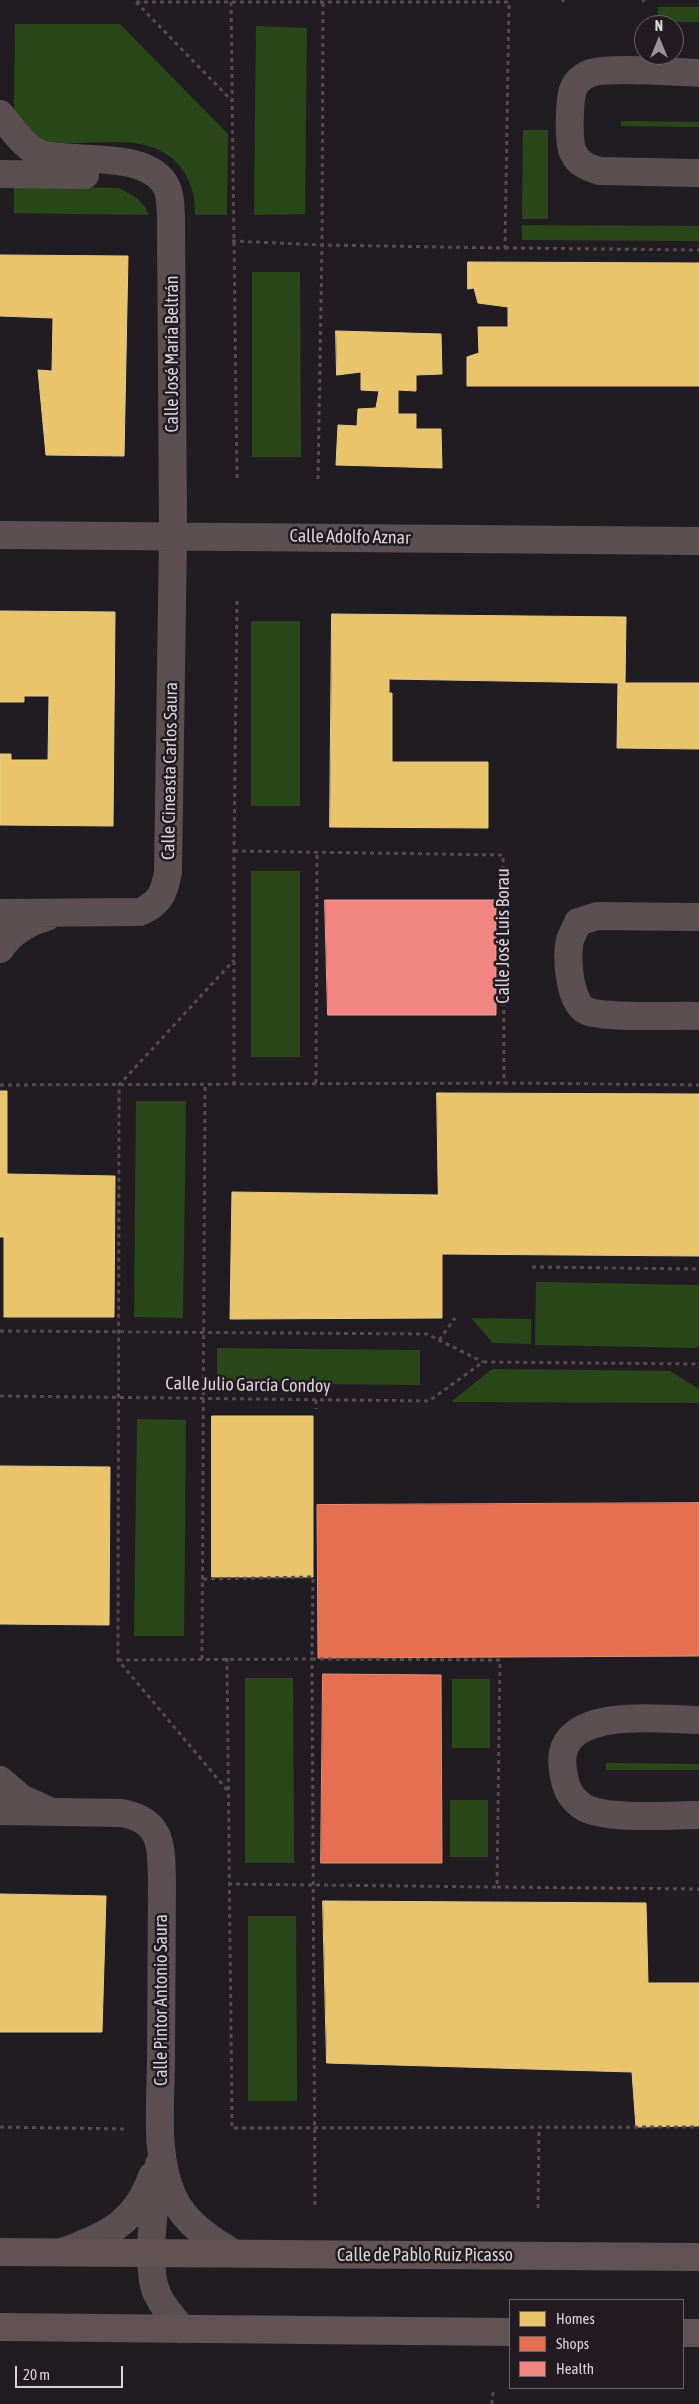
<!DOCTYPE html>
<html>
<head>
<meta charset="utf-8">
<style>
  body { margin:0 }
  #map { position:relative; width:699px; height:2404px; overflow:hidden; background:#211c21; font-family:"Asap Condensed",sans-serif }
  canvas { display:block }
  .legend { position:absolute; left:509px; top:2299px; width:175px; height:90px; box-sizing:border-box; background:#221b22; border:1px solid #6c656c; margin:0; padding:6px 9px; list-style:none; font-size:15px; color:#dad5da }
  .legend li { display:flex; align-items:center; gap:10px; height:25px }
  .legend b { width:25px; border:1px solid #6c656c }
  .north { position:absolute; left:634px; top:15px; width:50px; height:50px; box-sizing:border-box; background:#221b22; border:1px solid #6c656c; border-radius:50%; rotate:0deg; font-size:14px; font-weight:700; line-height:20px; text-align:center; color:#dad5da }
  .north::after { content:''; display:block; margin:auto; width:18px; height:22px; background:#999499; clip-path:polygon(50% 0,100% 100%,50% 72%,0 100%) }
  .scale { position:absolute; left:15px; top:2366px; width:108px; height:22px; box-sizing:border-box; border:2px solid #dad5da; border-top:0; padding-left:6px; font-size:15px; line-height:18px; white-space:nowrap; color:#dad5da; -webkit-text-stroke:4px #221b22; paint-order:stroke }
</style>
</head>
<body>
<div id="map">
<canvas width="699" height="2404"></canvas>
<ul class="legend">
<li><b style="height:14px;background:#e9c46a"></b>Homes</li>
<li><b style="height:14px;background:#e76f51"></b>Shops</li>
<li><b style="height:14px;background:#f28482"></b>Health</li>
</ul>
<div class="north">N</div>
<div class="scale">20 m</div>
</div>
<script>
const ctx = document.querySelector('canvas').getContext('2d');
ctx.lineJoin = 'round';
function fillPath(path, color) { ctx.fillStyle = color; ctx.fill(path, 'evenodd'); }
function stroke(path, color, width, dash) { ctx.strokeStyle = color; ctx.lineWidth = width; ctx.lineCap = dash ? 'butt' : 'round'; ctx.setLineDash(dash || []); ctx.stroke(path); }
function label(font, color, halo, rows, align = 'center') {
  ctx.font = font + ' "Asap Condensed",sans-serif'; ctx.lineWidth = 5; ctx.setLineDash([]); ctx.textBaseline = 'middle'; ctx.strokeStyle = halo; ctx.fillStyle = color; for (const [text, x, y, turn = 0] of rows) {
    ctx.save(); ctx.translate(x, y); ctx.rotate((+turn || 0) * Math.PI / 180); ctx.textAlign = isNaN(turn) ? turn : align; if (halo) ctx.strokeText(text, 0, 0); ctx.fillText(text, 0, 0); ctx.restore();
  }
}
const green = new Path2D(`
  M 658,7 L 699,7 L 699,22 L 658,22 Z
  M 15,24 L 120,24 L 228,134 L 227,215 L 195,215 C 195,194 191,178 176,162 C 141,127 84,151 41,140 L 17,117 L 14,107 Z
  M 256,26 L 307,28 L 305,214 L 254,215 Z
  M 621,121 L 699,122 L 699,127 L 621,126 Z
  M 523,130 L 548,130 L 548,219 L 522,219 Z
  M 14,186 L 119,188 L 137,198 L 145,207 L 149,215 L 14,213 Z
  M 522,225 L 699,226 L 699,241 L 522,240 Z
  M 252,272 L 300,272 L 301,457 L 252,457 Z
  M 251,621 L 300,621 L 300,806 L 251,806 Z
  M 251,871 L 300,871 L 300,1057 L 251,1057 Z
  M 136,1101 L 186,1101 L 183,1318 L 134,1317 Z
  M 536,1282 L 699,1285 L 699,1346 L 695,1348 L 535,1345 Z
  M 471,1318 L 531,1319 L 531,1344 L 493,1343 Z
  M 217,1348 L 420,1350 L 420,1385 L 217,1383 Z
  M 492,1369 L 670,1371 L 699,1389 L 699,1403 L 451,1402 Z
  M 137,1419 L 186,1420 L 184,1636 L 134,1636 Z
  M 245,1678 L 293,1678 L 294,1863 L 245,1863 Z
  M 452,1679 L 490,1679 L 490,1748 L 452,1748 Z
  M 606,1763 L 699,1764 L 699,1770 L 606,1770 Z
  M 450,1800 L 488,1800 L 488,1857 L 450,1857 Z
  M 248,1916 L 296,1916 L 297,2101 L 248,2101 Z`);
const homes = new Path2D(`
  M 0,255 L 128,256 L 124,456 L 46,455 L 38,370 L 52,371 L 53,318 L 0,316 Z
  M 468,262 L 699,263 L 699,386 L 467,386 L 467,357 L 479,353 L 478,327 L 508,327 L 508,307 L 478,303 L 474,288 L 468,289 Z
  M 336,331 L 441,334 L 442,374 L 416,375 L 416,391 L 398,390 L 398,414 L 416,414 L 416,429 L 441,429 L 442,468 L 336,465 L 338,425 L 357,426 L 358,409 L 376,408 L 379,391 L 361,390 L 361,372 L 337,375 Z
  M 0,611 L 115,612 L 113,826 L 0,825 L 0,754 L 11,754 L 11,760 L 48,760 L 49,696 L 24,696 L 24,702 L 0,702 Z
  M 332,614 L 626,617 L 625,683 L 699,683 L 699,749 L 617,748 L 618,683 L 389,679 L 389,693 L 392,693 L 392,762 L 488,762 L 488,828 L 330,827 Z
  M 0,1091 L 7,1091 L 7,1174 L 115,1176 L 114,1317 L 4,1317 L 4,1237 L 0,1237 Z
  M 437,1093 L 699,1094 L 699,1256 L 442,1254 L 442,1318 L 230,1319 L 232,1192 L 438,1195 Z
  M 212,1416 L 313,1416 L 313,1577 L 212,1577 Z
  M 0,1466 L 110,1467 L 109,1625 L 0,1624 Z
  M 0,1894 L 106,1896 L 102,2032 L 0,2032 Z
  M 323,1901 L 646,1903 L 648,1983 L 699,1983 L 699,2126 L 636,2127 L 632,2072 L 327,2063 Z`);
const shops = new Path2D(`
  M 699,1503 L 699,1656 L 318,1658 L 317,1505 Z
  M 323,1674 L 441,1675 L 442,1863 L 321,1863 Z`);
const health = new Path2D(`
  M 325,900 L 496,900 L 496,1015 L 328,1015 Z`);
const path = new Path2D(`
  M 563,0 L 563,2
  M 643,0 L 644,2
  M 136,2 L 509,2 L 505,248 L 322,245 L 318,481
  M 136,2 L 231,100
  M 231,2 L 237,481
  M 232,241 L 322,245 L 323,2
  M 505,248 L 699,250
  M 234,851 L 503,855 L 504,1083
  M 316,1083 L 317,852
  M 0,1085 L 504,1083 L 699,1085
  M 234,1085 L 234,851 L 237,601
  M 532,1267 L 699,1269
  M 0,1331 L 427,1334 L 483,1362
  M 439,1340 L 455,1318
  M 0,1396 L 429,1401 L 483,1362 L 695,1364 L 699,1367
  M 316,1400 L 316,1409
  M 203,1579 L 313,1577 L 312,1659 L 500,1660 L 497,1887 L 229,1884
  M 227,1658 L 232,2128 L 699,2127
  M 202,1659 L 205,1085
  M 118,1660 L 312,1659 L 315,2207
  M 227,1790 L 118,1660 L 119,1085 L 234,960
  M 497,1887 L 699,1889
  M 0,2127 L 127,2129
  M 538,2208 L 539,2128
  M 492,2404 L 493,2392`);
const minor = new Path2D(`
  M 699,73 C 675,72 606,66 588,74 C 582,77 577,81 574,87 C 569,98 568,141 573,152 C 578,164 589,168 600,171 L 699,173
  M 0,114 C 11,127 24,148 41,154 C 74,164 149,149 167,188 C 171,197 170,206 171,215 L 173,536 L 168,872 C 164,894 160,903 140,912 L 0,913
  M 0,174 L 85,175
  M 0,535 L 699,541
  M 699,917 L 597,916 L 578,922 C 576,928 572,934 570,940 C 566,956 569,1004 587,1011 C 606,1019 675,1015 699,1016
  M 0,949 C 11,933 28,922 47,917
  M 699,1720 C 660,1720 552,1704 563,1770 C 565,1787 570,1799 585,1808 C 609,1820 671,1815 699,1815
  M 0,1780 L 21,1798 L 47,1810
  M 0,1811 L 121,1813 C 164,1820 161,1848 162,1884 C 162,1942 161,2000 161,2058 C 161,2104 154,2154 173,2197 C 185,2223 210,2239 233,2253
  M 159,2164 C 156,2198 144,2265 157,2294 C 163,2307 173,2318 182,2329
  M 62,2252 C 106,2236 136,2223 152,2176`);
const secondary = new Path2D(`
  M 0,2252 L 699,2257
  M 0,2327 L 510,2332
  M 683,2333 L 699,2333`);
const streetNames = [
  ["Calle José María Beltrán",172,354,-90],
  ["Calle Adolfo Aznar",350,537,1],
  ["Calle Cineasta Carlos Saura",170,771,-89],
  ["Calle José Luis Borau",503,936,-90],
  ["Calle Julio García Condoy",248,1385,1],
  ["Calle Pintor Antonio Saura",161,2000,-90],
  ["Calle de Pablo Ruiz Picasso",425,2255]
];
fillPath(green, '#294719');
fillPath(homes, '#e9c46a');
stroke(homes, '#e4c98c', 1);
fillPath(shops, '#e76f51');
stroke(shops, '#e38e7a', 1);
fillPath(health, '#f28482');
stroke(health, '#eb9c9c', 1);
stroke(path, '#564c4e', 3, [4, 4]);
stroke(minor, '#5c4f51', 28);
stroke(secondary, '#615253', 28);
label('18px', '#dad5da', '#221b22', streetNames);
</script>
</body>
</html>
